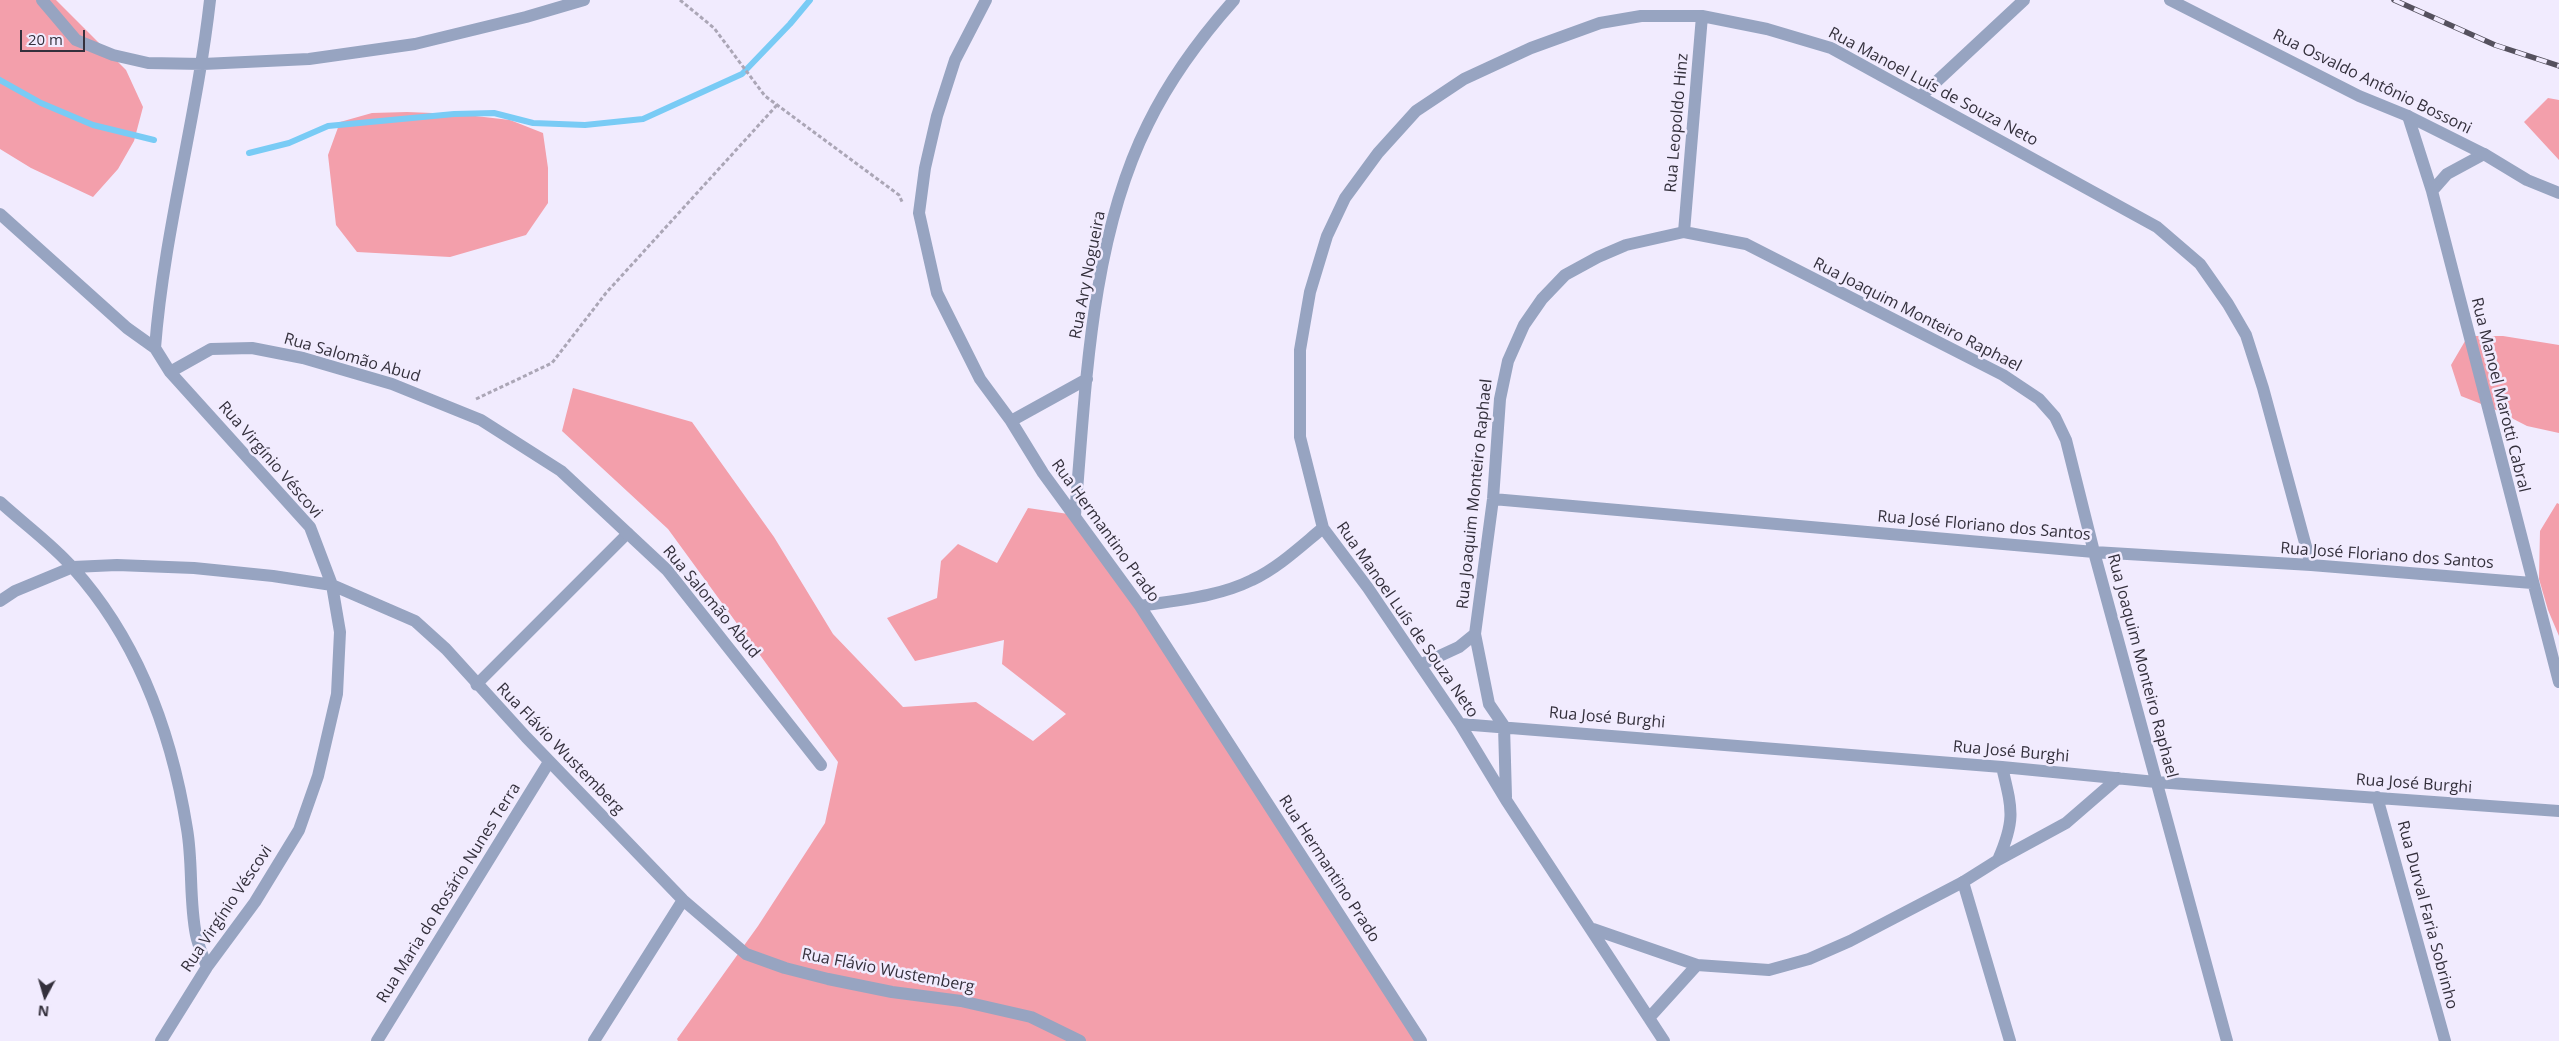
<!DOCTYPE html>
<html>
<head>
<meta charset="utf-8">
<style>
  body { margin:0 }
  #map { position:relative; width:2559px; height:1041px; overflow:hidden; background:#f1ebfe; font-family:"Open Sans",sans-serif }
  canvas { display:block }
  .north { position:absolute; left:20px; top:971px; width:50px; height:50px; -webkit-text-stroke:4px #f1ebfe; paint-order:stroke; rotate:186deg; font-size:14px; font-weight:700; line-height:20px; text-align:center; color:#34303c }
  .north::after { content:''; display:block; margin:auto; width:18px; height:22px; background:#34303c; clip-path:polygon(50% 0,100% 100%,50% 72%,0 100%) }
  .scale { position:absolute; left:20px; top:30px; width:65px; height:22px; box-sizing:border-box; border:2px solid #34303c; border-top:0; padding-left:6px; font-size:15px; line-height:18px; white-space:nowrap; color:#34303c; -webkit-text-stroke:4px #f1ebfe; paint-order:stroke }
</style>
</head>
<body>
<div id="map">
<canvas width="2559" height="1041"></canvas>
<div class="north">N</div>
<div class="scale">20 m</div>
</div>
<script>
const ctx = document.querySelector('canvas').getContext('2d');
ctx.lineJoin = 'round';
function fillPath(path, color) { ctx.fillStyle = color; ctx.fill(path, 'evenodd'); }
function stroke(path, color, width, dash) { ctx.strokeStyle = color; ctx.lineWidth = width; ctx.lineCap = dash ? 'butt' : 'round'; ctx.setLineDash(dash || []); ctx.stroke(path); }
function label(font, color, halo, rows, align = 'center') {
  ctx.font = font + ' "Open Sans",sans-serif'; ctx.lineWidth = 5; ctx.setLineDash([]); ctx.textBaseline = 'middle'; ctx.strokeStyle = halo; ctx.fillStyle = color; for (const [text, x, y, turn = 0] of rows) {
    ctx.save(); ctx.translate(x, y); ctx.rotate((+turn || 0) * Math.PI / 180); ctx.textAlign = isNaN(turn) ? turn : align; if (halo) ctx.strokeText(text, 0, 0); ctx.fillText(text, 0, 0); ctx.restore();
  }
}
const forest = new Path2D(`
  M 0,0 L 56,0 L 126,70 L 143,107 L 134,141 L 118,169 L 93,197 L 31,168 L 0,149 Z
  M 2548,98 L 2559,100 L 2559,160 L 2524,122 Z
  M 407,112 L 458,114 L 510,120 L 543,133 L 548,168 L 548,203 L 526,235 L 450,257 L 357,252 L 336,225 L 328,155 L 340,122 L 372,113 Z
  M 2468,336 L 2503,336 L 2559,345 L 2559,433 L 2527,426 L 2494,409 L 2461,396 L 2451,365 Z
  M 573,388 L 692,422 L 774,537 L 833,634 L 903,707 L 976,702 L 1033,741 L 1066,714 L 1002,664 L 1004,640 L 915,661 L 887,618 L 937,598 L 941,561 L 958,544 L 997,563 L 1028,508 L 1075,515 L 1421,1041 L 678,1041 L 677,1039 L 758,926 L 825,823 L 838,762 L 668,529 L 562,431 Z
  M 2557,503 L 2559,504 L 2559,636 L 2548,610 L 2539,579 L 2540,531 Z`);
const stream = new Path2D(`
  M 0,80 L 41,103 L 93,125 L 154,140
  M 249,153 L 289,143 L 328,126 L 454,114 L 494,113 L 533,123 L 585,125 L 643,119 L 742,74 L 790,24 L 810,0`);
const path = new Path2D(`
  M 680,0 L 714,28 L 765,96 L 899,195 L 903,204
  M 476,399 L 552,363 L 606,293 L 777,105`);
const service = new Path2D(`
  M 476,685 L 628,533`);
const minor = new Path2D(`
  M 42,0 L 76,40 L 113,55 L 148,63 L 203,64 L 309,59 L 415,44 L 526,17 L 584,0
  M 986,0 L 955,60 L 937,116 L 925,168 L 919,213 L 937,293 L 980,379 L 1011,421 L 1043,473 L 1140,606 L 1421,1041
  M 1921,96 L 2024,0
  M 2408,116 L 2432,191 L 2559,682
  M 2432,191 L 2447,174 L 2484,154
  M 0,214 L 127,328 L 155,348 L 170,372 L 310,527 L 332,585 L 340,632 L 337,694 L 318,776 L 299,830 L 255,902 L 207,967 L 161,1041
  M 1684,232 L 1702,16
  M 155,348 C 164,231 197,117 210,0
  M 170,372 L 211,349 L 252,348 L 303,358 L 392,384 L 481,420 L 561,471 L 667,570 L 821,765
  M 1011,421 L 1087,379
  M 1493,499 L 2094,552 L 2311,565 L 2532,583
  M 0,502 C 24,524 52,544 73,568 C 138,640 172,735 187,829 C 193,864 189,900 196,935 C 198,945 203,956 207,967
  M 1075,515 C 1086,387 1090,240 1148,124 C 1170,79 1201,37 1234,0
  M 0,601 L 15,591 L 73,567 L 117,565 L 194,568 L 273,576 L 332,585 L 415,621 L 446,649 L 526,737 L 683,900 L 746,954 L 785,968 L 828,979 L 892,992 L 961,1001 L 1031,1017 L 1080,1041
  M 1140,606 C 1177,600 1218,597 1252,580 C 1278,568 1301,546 1323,528
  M 1475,634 L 1489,704 L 1504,726 L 1506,797
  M 1420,665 L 1459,647 L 1475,634 L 1493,499 L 1500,399 L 1508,361 L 1524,325 L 1542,299 L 1565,275 L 1598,257 L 1626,245 L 1684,232 L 1746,244 L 2003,375 L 2039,399 L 2055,417 L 2066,440 L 2094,552 L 2227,1041
  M 1460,724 L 2002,767 L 2156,782 L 2559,811
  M 2377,797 L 2445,1041
  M 1998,860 C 2016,819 2012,809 2002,767
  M 1593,929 L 1697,965 L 1769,970 L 1809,959 L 1850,941 L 1963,882 L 1998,860 L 2066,823 L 2118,778
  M 1649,1018 L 1697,965
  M 377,1041 L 549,762
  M 594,1041 L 683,900
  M 1664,1041 L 1506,800 L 1460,724 L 1368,588 L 1323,528 L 1300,437 L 1300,350 L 1310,292 L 1327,236 L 1345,198 L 1378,153 L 1416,111 L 1464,79 L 1531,48 L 1600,23 L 1641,16 L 1702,16 L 1767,29 L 1831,48 L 2157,227 L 2200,264 L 2228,304 L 2246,335 L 2263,388 L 2311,565`);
const tertiary = new Path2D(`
  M 2170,0 L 2359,96 L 2408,116 L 2484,154 L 2527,180 L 2559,193
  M 1963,882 L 2010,1041`);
const rail = new Path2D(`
  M 2394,0 L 2495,45 L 2559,66`);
const streetNames = [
  ["Rua Osvaldo Antônio Bossoni",2372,82,26],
  ["Rua Manoel Luís de Souza Neto",1933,87,28],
  ["Rua Leopoldo Hinz",1677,123,-85],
  ["Rua Ary Nogueira",1088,275,-79],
  ["Rua Joaquim Monteiro Raphael",1917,315,27],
  ["Rua Salomão Abud",352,358,16],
  ["Rua Manoel Marotti Cabral",2500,395,76],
  ["Rua Virgínio Véscovi",270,460,49],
  ["Rua Joaquim Monteiro Raphael",1475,494,-84],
  ["Rua José Floriano dos Santos",1984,526,5],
  ["Rua Hermantino Prado",1105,531,54],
  ["Rua José Floriano dos Santos",2387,556,4],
  ["Rua Salomão Abud",711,602,50],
  ["Rua Manoel Luís de Souza Neto",1407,620,55],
  ["Rua Joaquim Monteiro Raphael",2142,666,75],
  ["Rua José Burghi",1607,718,5],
  ["Rua Flávio Wustemberg",560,749,46],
  ["Rua José Burghi",2011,752,5],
  ["Rua José Burghi",2414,784,4],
  ["Rua Hermantino Prado",1329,869,57],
  ["Rua Maria do Rosário Nunes Terra",449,893,-58],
  ["Rua Virgínio Véscovi",227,909,-56],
  ["Rua Durval Faria Sobrinho",2427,915,75],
  ["Rua Flávio Wustemberg",888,971,11]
];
fillPath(forest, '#f39fab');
stroke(stream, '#79cbf5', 6);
stroke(path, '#aba6b6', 3, [4, 2.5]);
stroke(service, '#97a4c1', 11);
stroke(minor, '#97a4c1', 12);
stroke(tertiary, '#97a4c1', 12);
stroke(rail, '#55515e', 5.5);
stroke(rail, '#f1ebfe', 4, [11]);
label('16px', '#34303c', '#f1ebfe', streetNames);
</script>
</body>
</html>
